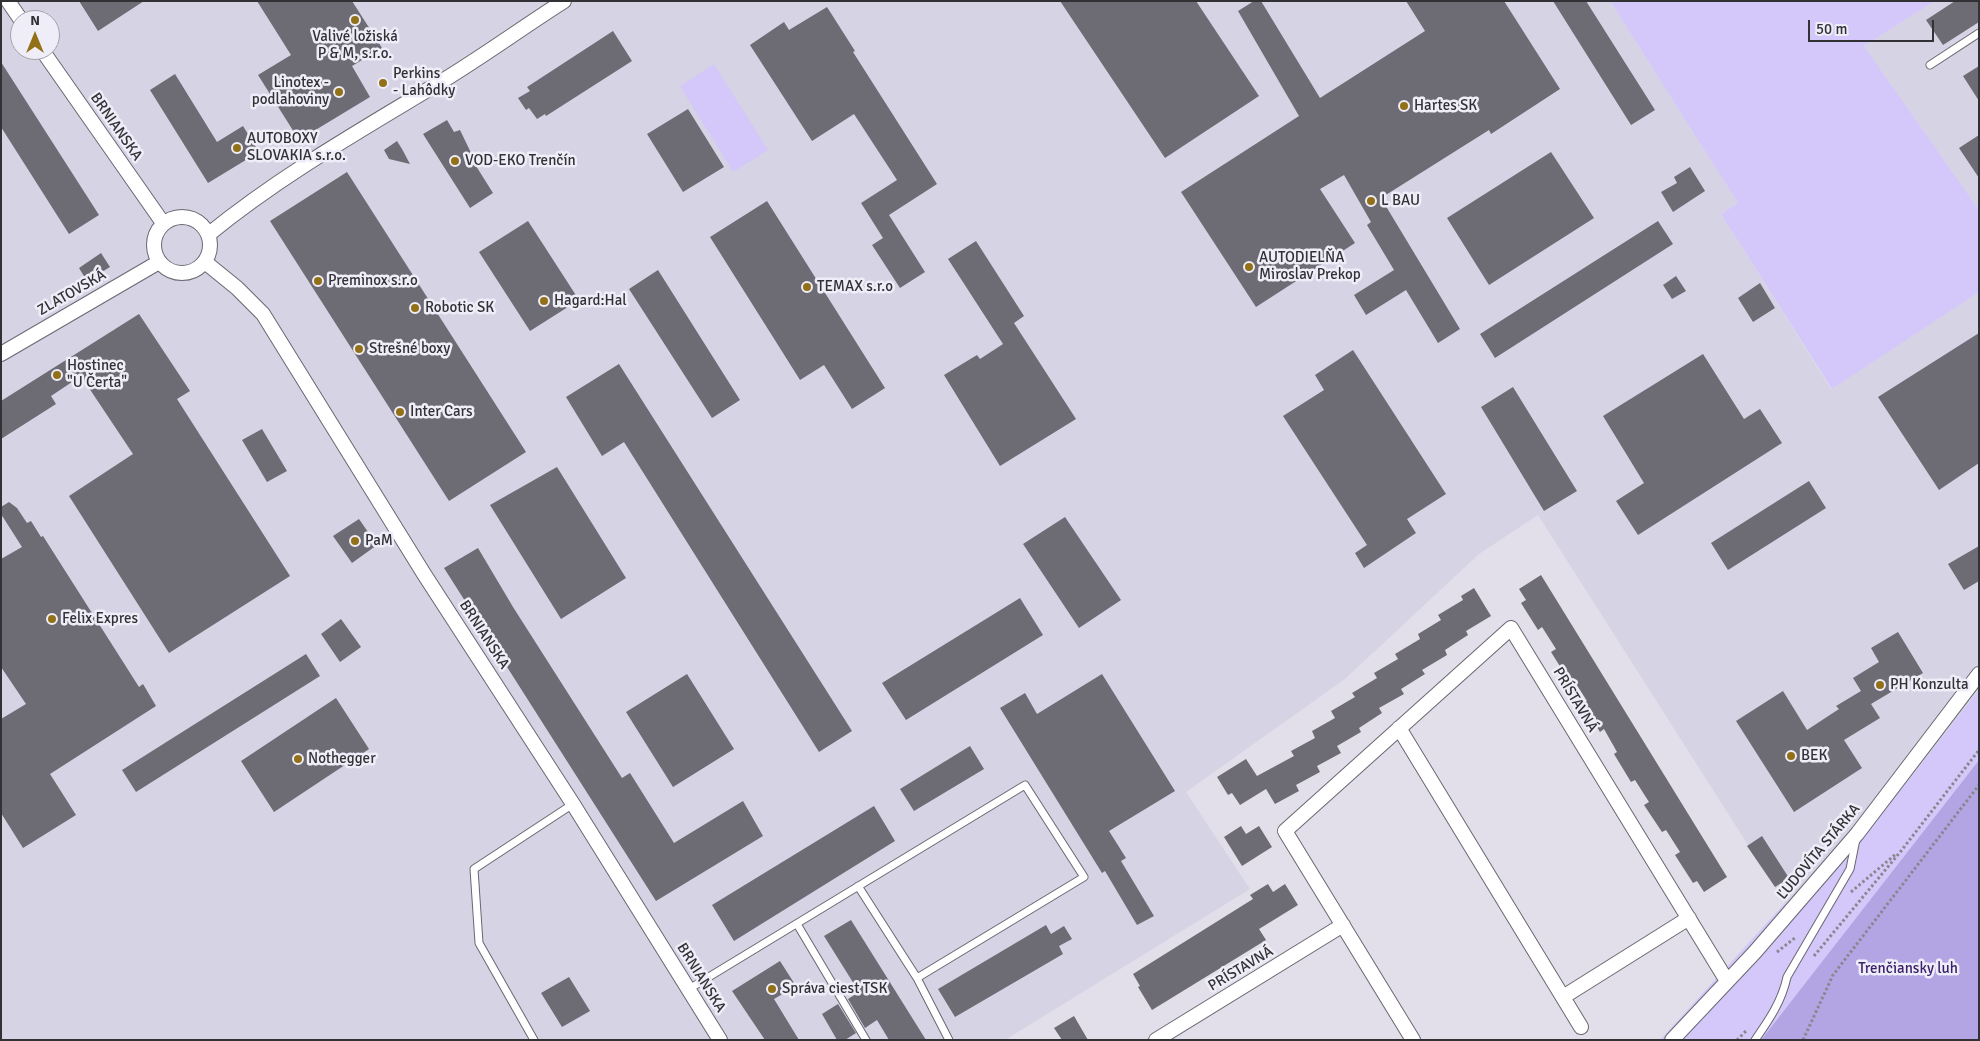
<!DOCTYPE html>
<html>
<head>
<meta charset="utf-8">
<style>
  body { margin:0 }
  #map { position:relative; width:1980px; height:1041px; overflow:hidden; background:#e2dfea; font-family:Signika,sans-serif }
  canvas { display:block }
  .frame { position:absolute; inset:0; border:2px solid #323236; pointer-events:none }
  .north { position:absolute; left:10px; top:10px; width:50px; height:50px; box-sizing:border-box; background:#efedf8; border:1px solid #a3a2aa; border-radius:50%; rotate:0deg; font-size:14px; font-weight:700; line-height:20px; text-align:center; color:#323236 }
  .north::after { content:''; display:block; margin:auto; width:18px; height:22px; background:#927017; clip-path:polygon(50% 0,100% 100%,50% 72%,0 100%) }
  .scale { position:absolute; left:1808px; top:20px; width:126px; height:22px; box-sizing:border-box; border:2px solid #323236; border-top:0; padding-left:6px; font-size:15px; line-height:18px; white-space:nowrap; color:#323236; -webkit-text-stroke:4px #efedf8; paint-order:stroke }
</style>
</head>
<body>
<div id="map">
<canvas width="1980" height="1041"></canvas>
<div class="frame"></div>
<div class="north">N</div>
<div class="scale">50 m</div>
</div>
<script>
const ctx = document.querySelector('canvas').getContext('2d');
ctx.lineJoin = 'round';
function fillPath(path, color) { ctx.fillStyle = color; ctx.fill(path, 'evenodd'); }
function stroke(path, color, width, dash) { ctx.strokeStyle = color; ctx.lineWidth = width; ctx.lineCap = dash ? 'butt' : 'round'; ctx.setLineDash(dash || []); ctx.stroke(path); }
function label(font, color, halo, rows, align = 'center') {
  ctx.font = font + ' Signika,sans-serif'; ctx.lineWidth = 5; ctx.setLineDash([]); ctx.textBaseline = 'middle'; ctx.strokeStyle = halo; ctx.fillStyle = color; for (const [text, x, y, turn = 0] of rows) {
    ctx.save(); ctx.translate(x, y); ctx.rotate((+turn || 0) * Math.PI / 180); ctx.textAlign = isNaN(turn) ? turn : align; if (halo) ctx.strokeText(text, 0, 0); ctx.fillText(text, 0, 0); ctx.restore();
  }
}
const built = new Path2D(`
  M 1,1 L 1610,1 L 1738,203 L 1721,214 L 1831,389 L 1979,292 L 1979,690 L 1911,777 L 1793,919 L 1785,903 L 1538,515 L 1479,554 L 1345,679 L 1186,792 L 1250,889 L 1005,1040 L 1,1040 ZM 20,20 L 50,20 L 50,50 L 20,50 Z
  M 1935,1 L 1979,1 L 1979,210 L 1864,46 Z`);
const green = new Path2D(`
  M 1610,1 L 1935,1 L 1864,46 L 1979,210 L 1979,292 L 1832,389 L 1721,214 L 1738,203 Z
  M 714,64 L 768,150 L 733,172 L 680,86 Z
  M 1979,690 L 1979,760 L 1761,1040 L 1660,1040 L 1785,903 L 1793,919 L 1911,777 Z`);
const forest = new Path2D(`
  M 1979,760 L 1979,1040 L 1761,1040 Z`);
const building = new Path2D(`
  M 79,1 L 144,1 L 98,31 Z
  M 257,1 L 352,1 L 382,48 L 352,66 L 370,97 L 299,140 L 258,75 L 291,55 Z
  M 1060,1 L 1196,1 L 1259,96 L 1165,158 Z
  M 1254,1 L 1261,1 L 1320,98 L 1425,31 L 1406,1 L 1504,1 L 1560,89 L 1491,134 L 1489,130 L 1381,198 L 1460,329 L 1438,343 L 1406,290 L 1366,315 L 1354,295 L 1394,270 L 1367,225 L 1371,222 L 1344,175 L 1320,189 L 1355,243 L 1256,307 L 1181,192 L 1299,116 L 1238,11 Z
  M 1553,1 L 1586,1 L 1655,110 L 1631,125 Z
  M 1955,1 L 1979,1 L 1979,22 L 1943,45 L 1926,20 Z
  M 827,7 L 855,51 L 853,52 L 937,184 L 889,215 L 925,272 L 900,288 L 872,245 L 883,238 L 861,203 L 897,180 L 854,114 L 812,141 L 750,45 L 784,22 L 789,30 Z
  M 613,31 L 632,61 L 546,116 L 545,114 L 537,119 L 529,108 L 526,110 L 518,98 L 530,91 L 527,87 Z
  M 1,62 L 99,215 L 69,234 L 1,127 Z
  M 1979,66 L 1979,101 L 1963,76 Z
  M 175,74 L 217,142 L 243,126 L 259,152 L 208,183 L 150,90 Z
  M 688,109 L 724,167 L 683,192 L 647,134 Z
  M 447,120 L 454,132 L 460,130 L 473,157 L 471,158 L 493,193 L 470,208 L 423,134 Z
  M 1979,135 L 1979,178 L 1959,148 Z
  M 397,141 L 402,149 L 410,164 L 389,159 L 384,150 Z
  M 1551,152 L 1594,218 L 1489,285 L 1447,218 Z
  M 1690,167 L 1705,191 L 1673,212 L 1661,192 L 1677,183 L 1674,177 Z
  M 347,172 L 526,452 L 449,501 L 270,221 Z
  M 767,201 L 885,388 L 852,409 L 824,365 L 800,380 L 710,237 Z
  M 528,221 L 579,300 L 530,331 L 479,252 Z
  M 1658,221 L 1673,244 L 1495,358 L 1480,334 Z
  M 976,241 L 1024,316 L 1014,323 L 1076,419 L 1000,466 L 944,375 L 977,355 L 980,359 L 1003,344 L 948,259 Z
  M 101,253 L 110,267 L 87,281 L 79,268 Z
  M 658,270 L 740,400 L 712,418 L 629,289 Z
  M 1676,276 L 1686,291 L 1672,299 L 1663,285 Z
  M 1760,283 L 1775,308 L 1753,322 L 1738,298 Z
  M 139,314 L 190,391 L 177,399 L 290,576 L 169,653 L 69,496 L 133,454 L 81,376 L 51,396 L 56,404 L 1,439 L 1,401 Z
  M 1979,333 L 1979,463 L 1939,490 L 1878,397 Z
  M 1353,350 L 1446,494 L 1407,519 L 1416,533 L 1364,568 L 1355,553 L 1367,545 L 1283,416 L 1324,390 L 1315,375 Z
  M 1703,354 L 1744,419 L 1760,409 L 1782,443 L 1638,535 L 1616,501 L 1644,483 L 1603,416 Z
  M 619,364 L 852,731 L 819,752 L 624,442 L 602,456 L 566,397 Z
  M 1513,387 L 1577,491 L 1544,511 L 1481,407 Z
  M 262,429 L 287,471 L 267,482 L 242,440 Z
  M 557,467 L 626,578 L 561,619 L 490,505 Z
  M 1809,481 L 1826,508 L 1728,570 L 1711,543 Z
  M 9,502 L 17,508 L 27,523 L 31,521 L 41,537 L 43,536 L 139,687 L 143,684 L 156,706 L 50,774 L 76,815 L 23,848 L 1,813 L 1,719 L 26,704 L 1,667 L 1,559 L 22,547 L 1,514 L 1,507 Z
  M 1065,517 L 1121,600 L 1079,628 L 1023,544 Z
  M 359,519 L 377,545 L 352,563 L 333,536 Z
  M 1979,546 L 1979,581 L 1964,590 L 1948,564 Z
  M 478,548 L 513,607 L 622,778 L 630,773 L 674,843 L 743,801 L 763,836 L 656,901 L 444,568 Z
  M 1541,575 L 1727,877 L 1704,892 L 1697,881 L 1693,883 L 1675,855 L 1680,852 L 1666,830 L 1662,832 L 1644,805 L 1649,802 L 1635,780 L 1631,782 L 1614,754 L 1617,752 L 1604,729 L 1600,732 L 1583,704 L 1587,701 L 1573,679 L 1569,682 L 1561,668 L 1551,652 L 1556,649 L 1542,627 L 1538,630 L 1521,603 L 1526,600 L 1519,589 Z
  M 1474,588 L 1491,616 L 1466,631 L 1468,635 L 1445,650 L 1447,655 L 1422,670 L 1425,674 L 1401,689 L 1404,694 L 1379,708 L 1382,713 L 1359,728 L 1361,732 L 1337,746 L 1341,753 L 1317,766 L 1320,772 L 1296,785 L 1299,791 L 1275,804 L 1266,789 L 1240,805 L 1232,793 L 1228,795 L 1217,777 L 1246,759 L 1257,776 L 1294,756 L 1291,751 L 1315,738 L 1312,731 L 1335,718 L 1331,711 L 1355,697 L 1352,693 L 1377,678 L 1374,673 L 1398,659 L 1395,654 L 1420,639 L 1418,634 L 1441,620 L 1438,615 L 1463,600 L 1461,596 Z
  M 1020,598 L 1043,635 L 906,720 L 882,683 Z
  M 341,619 L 361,647 L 340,662 L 321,634 Z
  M 1898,632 L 1923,673 L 1871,704 L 1880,718 L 1844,740 L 1862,768 L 1794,812 L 1736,721 L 1783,691 L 1807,730 L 1839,709 L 1836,706 L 1861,691 L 1853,678 L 1879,662 L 1871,648 Z
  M 306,654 L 320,676 L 136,792 L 122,770 Z
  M 687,674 L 734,749 L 673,787 L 626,712 Z
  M 1102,674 L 1175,791 L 1109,831 L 1126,858 L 1121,861 L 1154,916 L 1137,925 L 1105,871 L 1102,873 L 1000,708 L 1025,693 L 1037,714 Z
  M 336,698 L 369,749 L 274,812 L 241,761 Z
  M 970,746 L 984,769 L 914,811 L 900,789 Z
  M 874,806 L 895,841 L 734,941 L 712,905 Z
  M 1241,826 L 1246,834 L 1259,826 L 1272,847 L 1242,866 L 1224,837 Z
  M 1762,836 L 1789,878 L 1775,887 L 1747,846 Z
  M 1268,884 L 1273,892 L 1285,884 L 1298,905 L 1259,929 L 1266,940 L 1152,1010 L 1138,987 L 1140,986 L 1133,974 L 1253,899 L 1250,895 Z
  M 851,920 L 926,1040 L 889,1040 L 877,1020 L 865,1028 L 848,999 L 859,992 L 824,936 Z
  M 1046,925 L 1051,934 L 1064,926 L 1072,939 L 1059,946 L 1063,954 L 955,1017 L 938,989 Z
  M 780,961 L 796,986 L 774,999 L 799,1040 L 765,1040 L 732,991 Z
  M 569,977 L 590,1011 L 562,1027 L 541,993 Z
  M 838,1004 L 856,1033 L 845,1040 L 837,1040 L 822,1014 Z
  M 1074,1016 L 1088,1040 L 1062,1040 L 1054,1028 Z`);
const path = new Path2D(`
  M 1851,892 L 1896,854
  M 1777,952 L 1796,937
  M 1814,956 L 1901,851 L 1979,750
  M 1737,1040 L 1746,1031
  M 1803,1040 L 1833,975 L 1979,785`);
const service = new Path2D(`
  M 1930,65 L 1979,33
  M 797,924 L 866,1040
  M 917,978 L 949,1040
  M 689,989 L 1025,785 L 1084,877 L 917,978 L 858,886
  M 534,1040 L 479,943 L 474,869 L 573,804
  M 1755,1040 C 1769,1020 1782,1001 1787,977 L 1850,869 L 1856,839`);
const minor = new Path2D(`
  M 8,1 L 21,20
  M 42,50 L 163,223
  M154 245a28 28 0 1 1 56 0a28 28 0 1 1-56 0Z
  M 209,234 C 279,177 356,133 434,86 C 478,60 520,29 564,1
  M 205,262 L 237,288 L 263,314 L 424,574 L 573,804 L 720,1040
  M 1,354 L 159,262
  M 1399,728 L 1581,1027
  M 1563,997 L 1689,918
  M 1156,1040 L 1343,925
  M 1413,1040 L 1285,831 L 1511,628 L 1727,981
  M 1672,1040 L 1755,952 L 1857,834 L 1979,674`);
const markers = [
  [355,20,5,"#927017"],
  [383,83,5,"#927017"],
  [339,92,5,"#927017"],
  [1404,106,5,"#927017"],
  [237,148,5,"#927017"],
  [455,161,5,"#927017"],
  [1371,201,5,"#927017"],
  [1249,267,5,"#927017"],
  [318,281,5,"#927017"],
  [807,287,5,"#927017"],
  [544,301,5,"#927017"],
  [415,308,5,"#927017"],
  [359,349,5,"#927017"],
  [57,375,5,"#927017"],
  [400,412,5,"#927017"],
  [355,541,5,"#927017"],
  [52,619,5,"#927017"],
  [1880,685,5,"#927017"],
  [1791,756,5,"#927017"],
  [298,759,5,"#927017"],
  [772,989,5,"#927017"]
];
const poiNames = [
  ["Valivé ložiská",355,37,"center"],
  ["P & M, s.r.o.",355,54,"center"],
  ["Perkins",393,74],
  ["- Lahôdky",393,91],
  ["Linotex -",329,83,"right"],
  ["podlahoviny",329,100,"right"],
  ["Hartes SK",1414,106],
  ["AUTOBOXY",247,139],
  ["SLOVAKIA s.r.o.",247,156],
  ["VOD-EKO Trenčín",465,161],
  ["L BAU",1381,201],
  ["AUTODIELŇA",1259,258],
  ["Miroslav Prekop",1259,275],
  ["Preminox s.r.o",328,281],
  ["TEMAX s.r.o",817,287],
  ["Hagard:Hal",554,301],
  ["Robotic SK",425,308],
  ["Strešné boxy",369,349],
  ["Hostinec",67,366],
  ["\"U Čerta\"",67,383],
  ["Inter Cars",410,412],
  ["PaM",365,541],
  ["Felix Expres",62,619],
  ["PH Konzulta",1890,685],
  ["BEK",1801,756],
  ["Nothegger",308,759],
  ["Správa ciest TSK",782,989]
];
const streetNames = [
  ["BRNIANSKA",116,127,55],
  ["ZLATOVSKÁ",72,293,-30],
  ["BRNIANSKA",484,635,57],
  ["PRÍSTAVNÁ",1575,700,59],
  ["ĽUDOVÍTA STÁRKA",1819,852,-50],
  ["PRÍSTAVNÁ",1241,969,-31],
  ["BRNIANSKA",701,978,58]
];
const parkNames = [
  ["Trenčiansky luh",1908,969]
];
fillPath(built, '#d6d3e5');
fillPath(green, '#d3c8f9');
fillPath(forest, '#b3a4e4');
fillPath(building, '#6d6b74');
stroke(service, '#696770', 9);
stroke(minor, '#696770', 16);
stroke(path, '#88878e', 3, [2.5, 2.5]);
stroke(service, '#fff', 7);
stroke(minor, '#fff', 14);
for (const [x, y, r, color] of markers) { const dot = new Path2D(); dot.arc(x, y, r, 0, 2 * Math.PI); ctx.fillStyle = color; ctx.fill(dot); stroke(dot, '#efedf8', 2); }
label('15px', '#323236', '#efedf8', poiNames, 'left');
label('15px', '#323236', '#efedf8', streetNames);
label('15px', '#3b216a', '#efedf8', parkNames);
</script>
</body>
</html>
